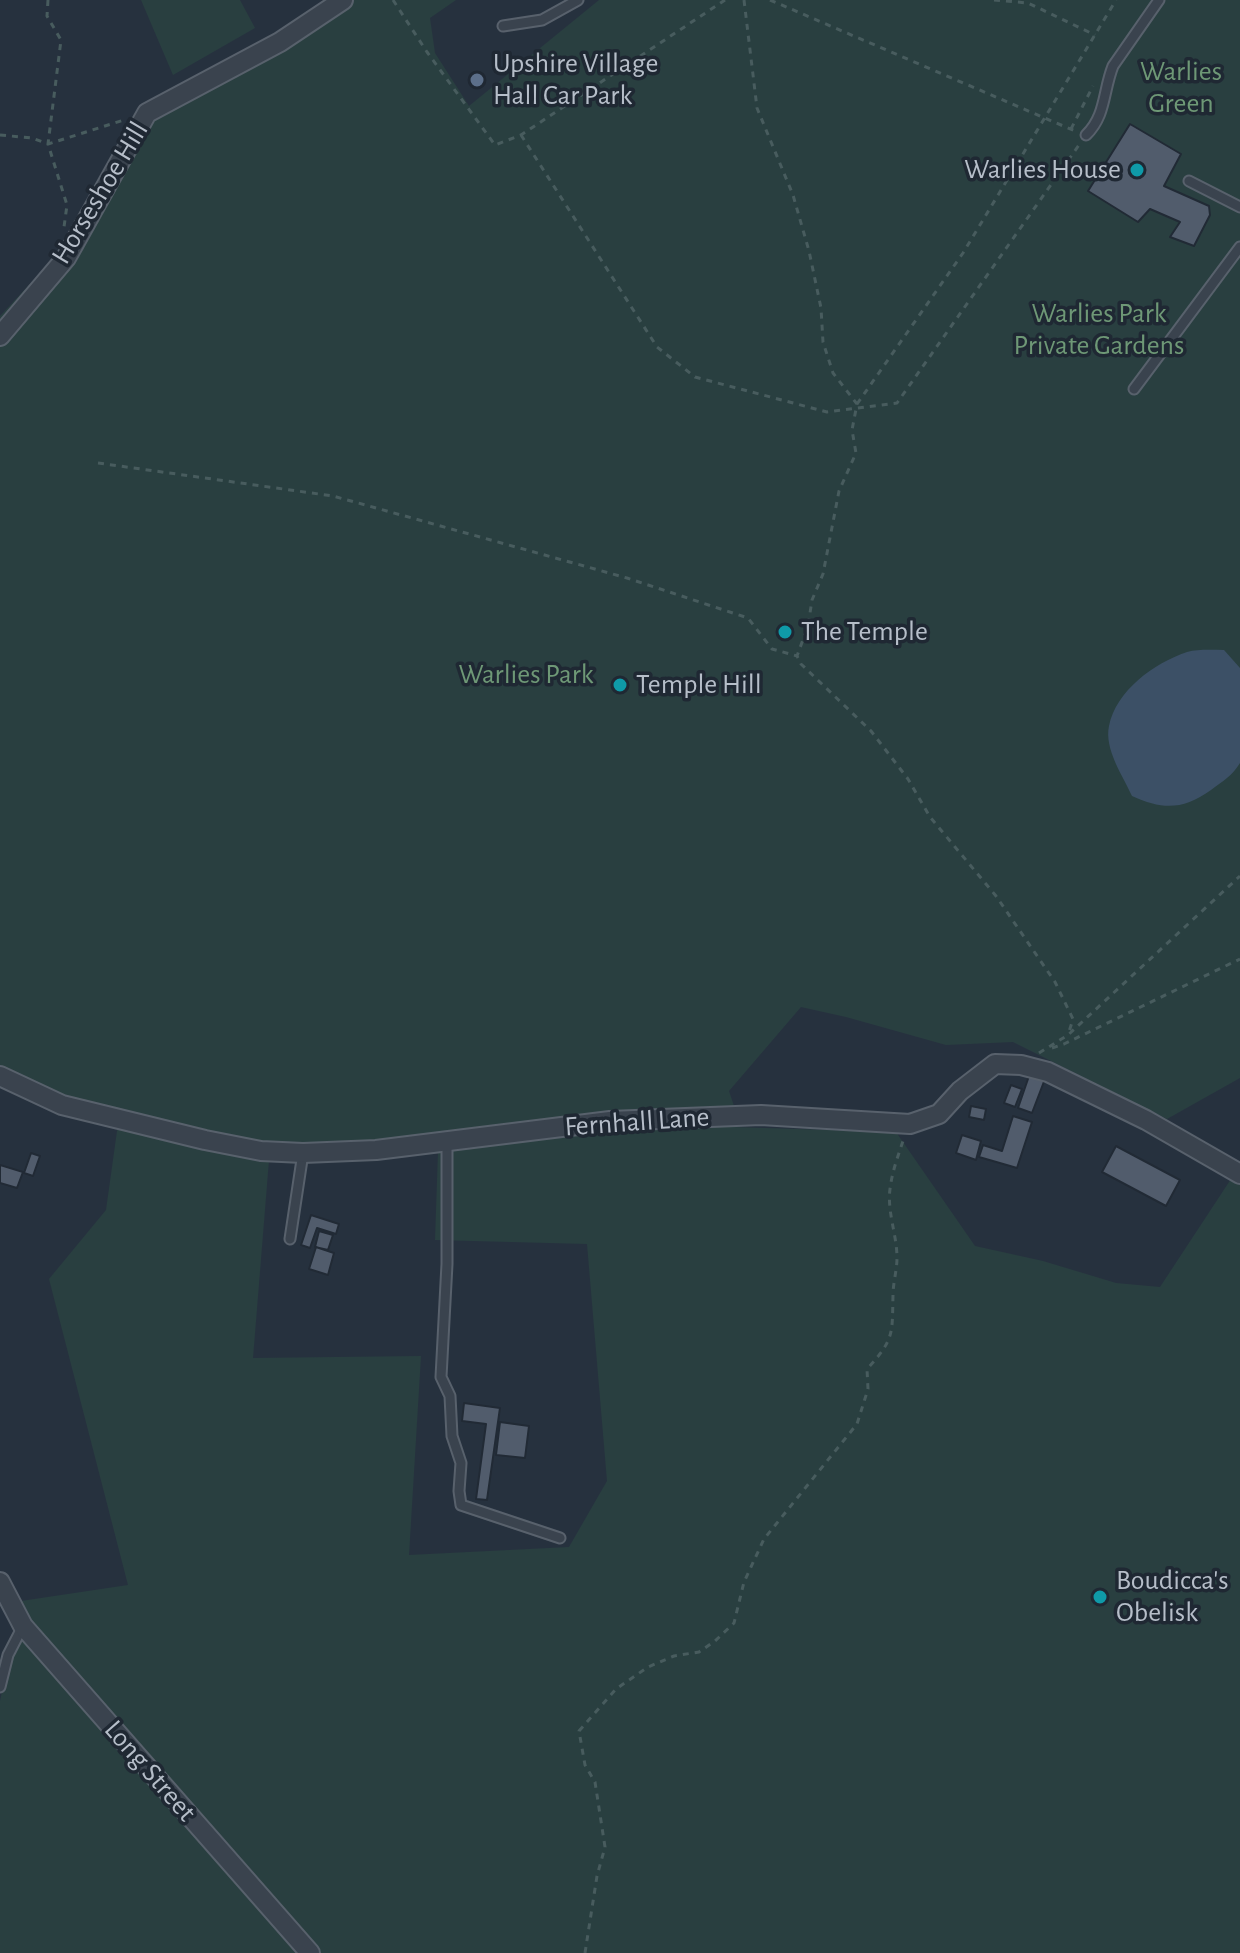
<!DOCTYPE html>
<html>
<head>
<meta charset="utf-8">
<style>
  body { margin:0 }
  canvas { display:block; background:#26313e }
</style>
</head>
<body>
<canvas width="1240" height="1953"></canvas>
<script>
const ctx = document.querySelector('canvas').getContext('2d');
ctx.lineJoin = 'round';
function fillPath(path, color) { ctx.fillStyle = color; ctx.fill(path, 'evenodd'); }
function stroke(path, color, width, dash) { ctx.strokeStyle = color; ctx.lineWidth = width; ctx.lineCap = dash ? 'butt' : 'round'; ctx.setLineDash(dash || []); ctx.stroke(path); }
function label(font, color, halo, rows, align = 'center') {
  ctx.font = font + ' "Alegreya Sans",sans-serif'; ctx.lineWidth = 7; ctx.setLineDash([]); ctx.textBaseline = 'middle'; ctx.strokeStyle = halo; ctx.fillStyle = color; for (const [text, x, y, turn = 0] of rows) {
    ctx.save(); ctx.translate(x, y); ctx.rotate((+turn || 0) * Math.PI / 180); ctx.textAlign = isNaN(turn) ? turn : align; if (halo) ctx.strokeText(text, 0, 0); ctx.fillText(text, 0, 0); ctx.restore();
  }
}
const green = new Path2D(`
  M 141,0 L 240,0 L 255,28 L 173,75 Z
  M 331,0 L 456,0 L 430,18 L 435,53 L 469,106 L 599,0 L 1240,0 L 1240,1078 L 1167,1119 L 1013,1042 L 946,1045 L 846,1017 L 801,1007 L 729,1091 L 734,1106 L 733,1127 L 896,1132 L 975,1246 L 1043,1261 L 1116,1283 L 1160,1287 L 1231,1179 L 1240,1184 L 1240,1953 L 0,1953 L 0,1701 L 21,1601 L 128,1585 L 49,1279 L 106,1210 L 118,1124 L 0,1066 L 0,316 L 68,243 L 147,113 ZM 438,1152 L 435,1240 L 587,1244 L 607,1481 L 569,1547 L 409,1555 L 421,1356 L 253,1358 L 269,1160 L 366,1158 Z`);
const water = new Path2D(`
  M 1224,650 L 1240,668 L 1240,763 C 1232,776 1223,781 1211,790 C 1183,810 1163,810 1132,796 C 1123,776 1104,749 1109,726 C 1116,691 1154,663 1187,652 C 1198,649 1212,650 1224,650 Z`);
const building = new Path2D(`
  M 1130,124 L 1181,154 L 1164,186 L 1209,206 L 1210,215 L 1194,246 L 1170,237 L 1180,222 L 1150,209 L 1138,222 L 1088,191 Z
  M 1030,1073 L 1045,1079 L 1032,1113 L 1018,1108 Z
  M 1011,1085 L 1022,1089 L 1015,1107 L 1004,1103 Z
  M 971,1106 L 986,1109 L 984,1120 L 969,1117 Z
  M 1013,1116 L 1032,1122 L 1017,1168 L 979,1157 L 983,1145 L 1002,1151 Z
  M 962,1135 L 981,1141 L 976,1160 L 956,1153 Z
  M 1116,1146 L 1180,1180 L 1166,1206 L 1102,1172 Z
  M 31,1153 L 40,1156 L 33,1176 L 24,1173 Z
  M 0,1165 L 23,1172 L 17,1188 L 0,1183 Z
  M 311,1215 L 339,1224 L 336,1234 L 317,1228 L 310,1248 L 301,1245 Z
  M 319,1231 L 333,1235 L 328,1250 L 315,1247 Z
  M 316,1247 L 334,1253 L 328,1275 L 309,1269 Z
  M 464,1403 L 500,1408 L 487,1500 L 476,1499 L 486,1424 L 462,1421 Z
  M 500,1422 L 529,1426 L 525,1458 L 496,1455 Z`);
const path = new Path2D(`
  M 48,0 L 47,16 L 61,40 L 48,144 L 67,205 L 64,227
  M 393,0 L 427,52 L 495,145 L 521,135 L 725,0
  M 744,0 L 757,108 L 793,195 L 809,251 L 821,308 L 823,342 L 833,373 L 857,404 L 852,430 L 856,453 L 839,491 L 823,574 L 812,600 L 808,626 L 797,656 L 801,664 L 871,731 L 908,779 L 930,817 L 996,896 L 1055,982 L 1073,1019 L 1068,1035
  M 770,0 L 1075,131
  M 994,0 L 1028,3 L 1095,35
  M 1071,129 L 1093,86
  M 0,135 L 32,138 L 48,144 L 124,120
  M 521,135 L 657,347 L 695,377 L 827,412 L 897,403 L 1079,145
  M 857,404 L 963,253 L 1116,0
  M 98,463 L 333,496 L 627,578 L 748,618 L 772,649 L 797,656
  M 1052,1048 L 1064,1044 L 1240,959
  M 1039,1053 L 1068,1035 L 1240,876
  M 585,1953 L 597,1876 L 605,1847 L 595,1782 L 585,1765 L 579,1731 L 616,1689 L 648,1667 L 674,1656 L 699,1652 L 715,1641 L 734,1623 L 744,1582 L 764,1539 L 857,1424 L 868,1389 L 867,1369 C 895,1339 892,1333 893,1295 C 893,1283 897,1270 897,1258 C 897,1235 887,1212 890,1189 C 892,1172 898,1156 903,1141`);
const lane = new Path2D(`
  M 503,26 L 542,20 L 578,0
  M 1086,135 C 1106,116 1103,91 1113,66 L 1159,0
  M 1189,181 L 1240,207
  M 1134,389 L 1240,247
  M 447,1142 L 447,1264 L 441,1377 L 450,1396 L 452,1436 L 461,1463 L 459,1491 L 461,1505 L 560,1538
  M 290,1239 L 303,1153
  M 0,1687 L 8,1655 L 23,1626`);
const street = new Path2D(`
  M 0,336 L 66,258 L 147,113 L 280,42 L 343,0
  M 0,1076 L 62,1105 L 205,1140 L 261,1151 L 303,1153 L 376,1150 L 610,1121 L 761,1115 L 910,1124 L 939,1114 L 960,1091 L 995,1064 L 1021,1065 L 1048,1072 L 1146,1120 L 1240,1174
  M 0,1582 L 23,1626 L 310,1953`);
const markers = [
  [477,80,8,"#5c6f8a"],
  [1137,170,8,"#0f9aa8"],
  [785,632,8,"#0f9aa8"],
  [620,685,8,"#0f9aa8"],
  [1100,1597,8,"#0f9aa8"]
];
const poiNames = [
  ["Upshire Village",493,64],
  ["Hall Car Park",493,96],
  ["Warlies House",1121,170,"right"],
  ["The Temple",801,632],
  ["Temple Hill",636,685],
  ["Boudicca's",1116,1581],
  ["Obelisk",1116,1613]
];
const parkNames = [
  ["Warlies",1181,72],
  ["Green",1181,104],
  ["Warlies Park",1099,314],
  ["Private Gardens",1099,346],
  ["Warlies Park",526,675]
];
const streetNames = [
  ["Horseshoe Hill",100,193,-59],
  ["Fernhall Lane",637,1122,-4],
  ["Long Street",150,1771,49]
];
fillPath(green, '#293f40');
fillPath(water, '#3c5066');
fillPath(building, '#515c6c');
stroke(building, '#212a35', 2);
stroke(lane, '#58616c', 13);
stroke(street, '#58616c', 22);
stroke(path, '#485c5e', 3, [6, 6]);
stroke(lane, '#3a434e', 9);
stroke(street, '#3a434e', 18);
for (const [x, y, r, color] of markers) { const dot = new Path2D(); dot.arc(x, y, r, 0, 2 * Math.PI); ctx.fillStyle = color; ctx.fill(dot); stroke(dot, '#1f2833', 3); }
label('28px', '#b6bec9', '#1f2833', poiNames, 'left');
label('28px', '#6e9876', '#1f2833', parkNames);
label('28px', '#b6bec9', '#1f2833', streetNames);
</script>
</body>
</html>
